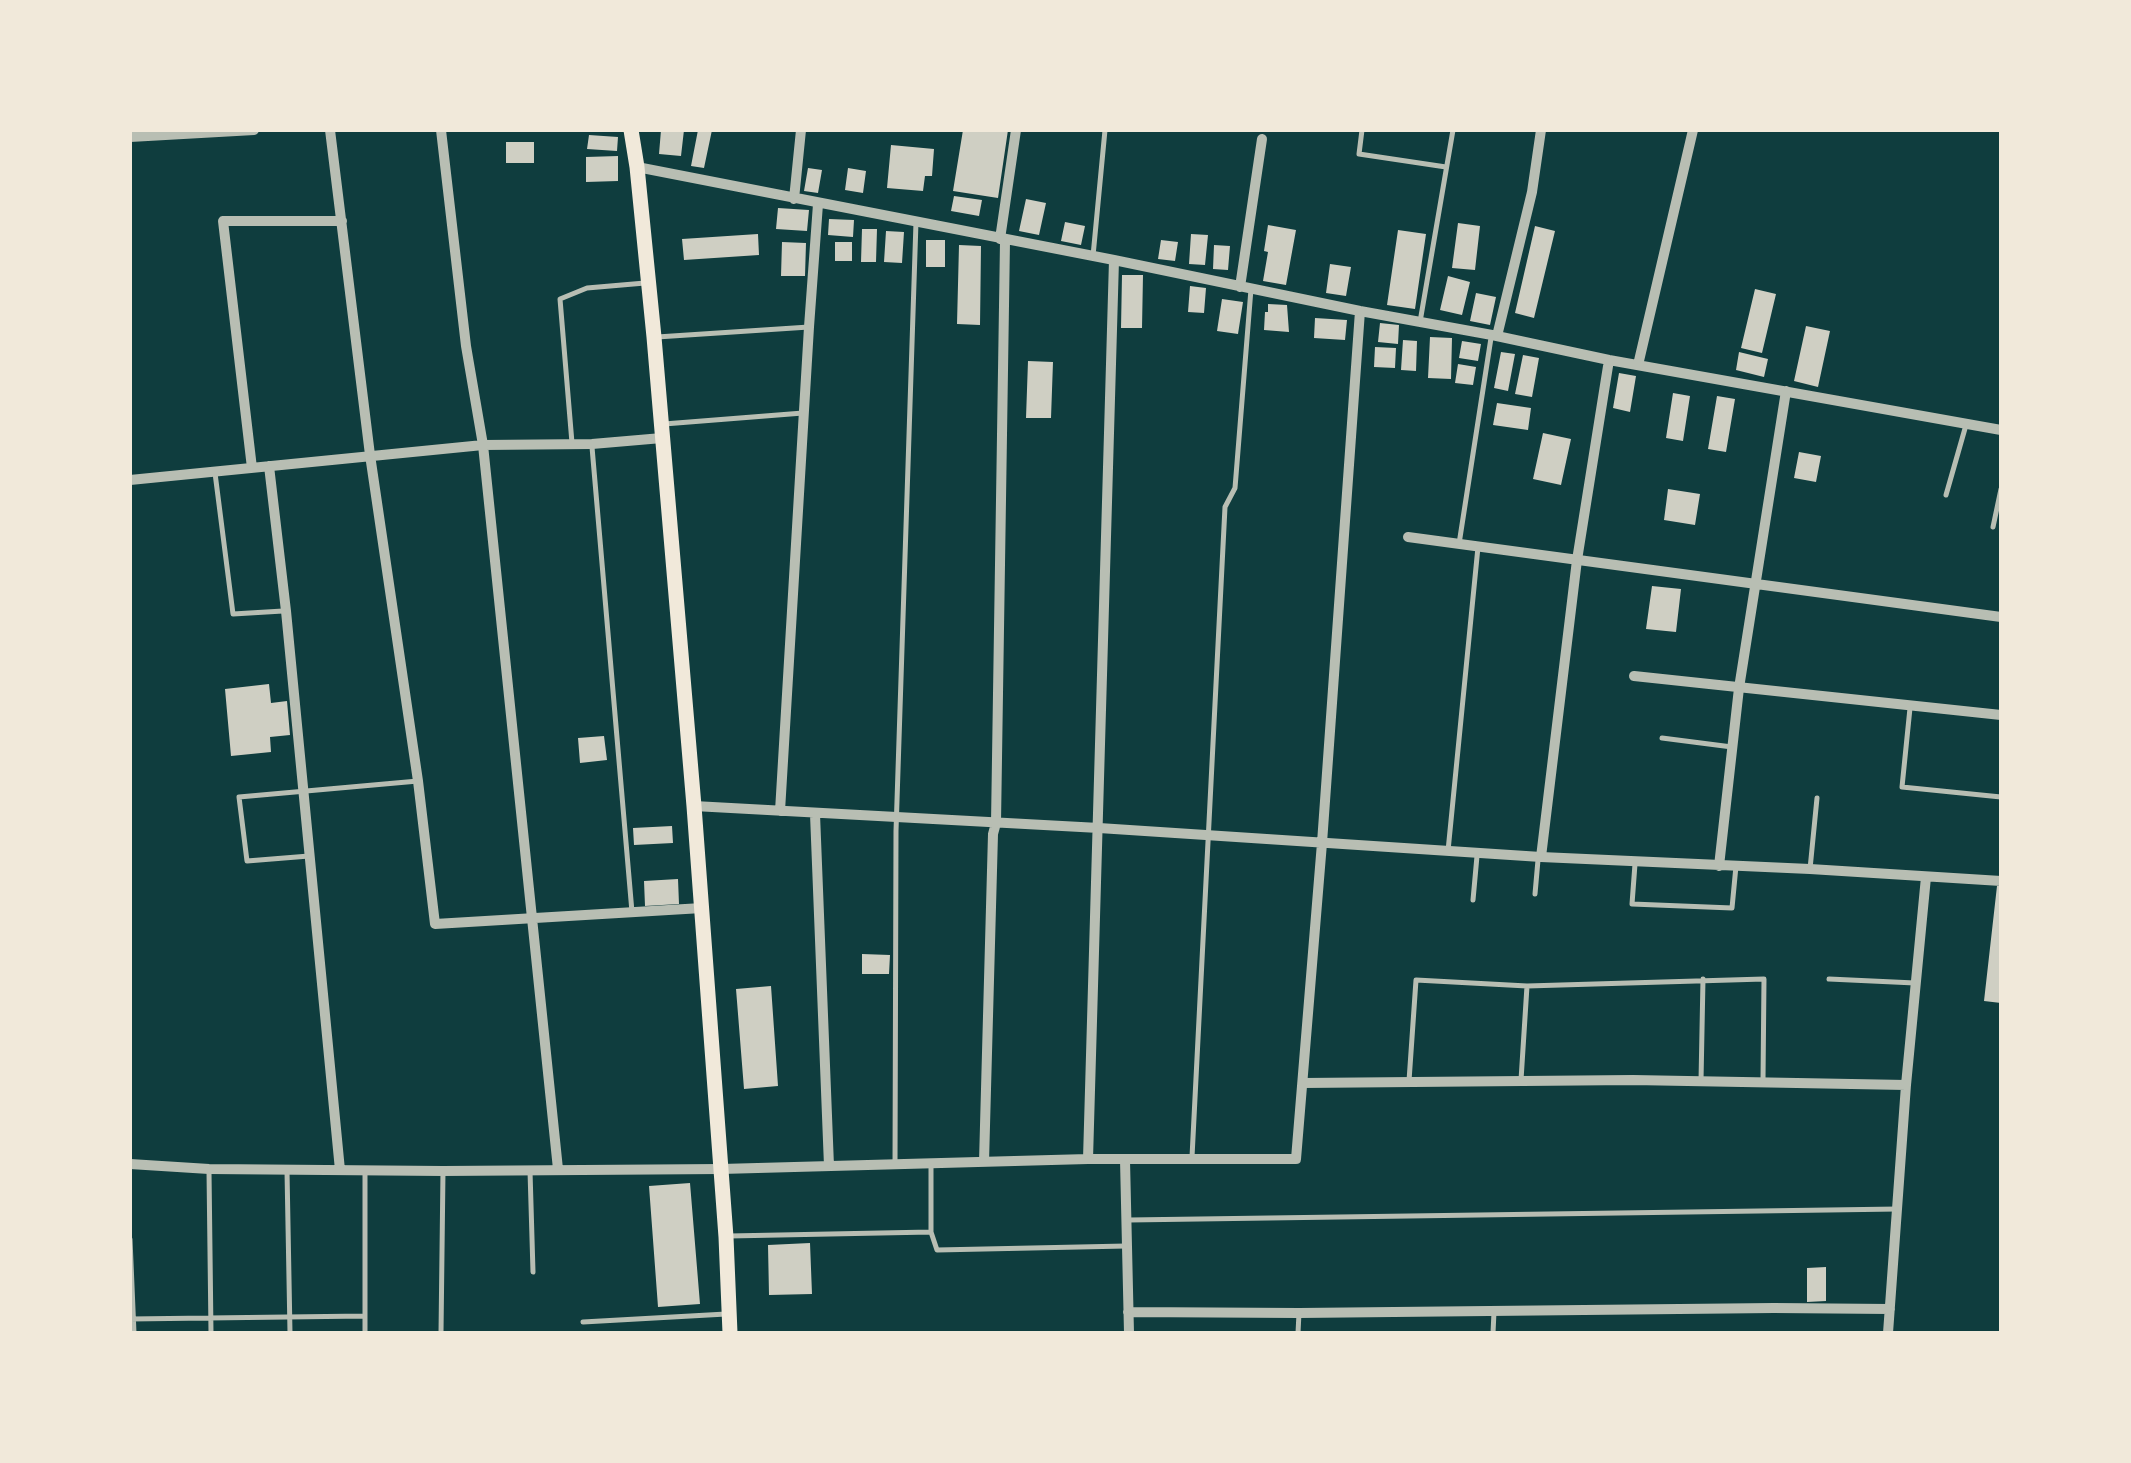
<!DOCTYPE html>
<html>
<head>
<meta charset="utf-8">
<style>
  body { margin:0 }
  #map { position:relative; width:2131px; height:1463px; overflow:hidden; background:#0f3d3e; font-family:Cabin,sans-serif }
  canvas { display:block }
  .frame { position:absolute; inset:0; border:132px solid #f1e9da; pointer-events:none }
</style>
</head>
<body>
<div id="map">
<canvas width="2131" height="1463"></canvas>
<div class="frame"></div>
</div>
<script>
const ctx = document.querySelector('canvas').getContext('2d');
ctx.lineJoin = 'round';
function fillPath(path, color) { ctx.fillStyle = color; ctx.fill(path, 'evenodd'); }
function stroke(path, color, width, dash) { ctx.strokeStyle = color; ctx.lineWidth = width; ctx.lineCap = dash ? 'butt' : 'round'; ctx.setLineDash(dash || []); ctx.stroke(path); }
const building = new Path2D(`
  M 661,130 L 684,130 L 681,156 L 659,154 Z
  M 698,130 L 712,130 L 704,168 L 691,166 Z
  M 963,130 L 1008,130 L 998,198 L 953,191 Z
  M 589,135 L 618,137 L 617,151 L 587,149 Z
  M 506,142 L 534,142 L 534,163 L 506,163 Z
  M 891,145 L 934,149 L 932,176 L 925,176 L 923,191 L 887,188 Z
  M 618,156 L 618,181 L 586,182 L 586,157 Z
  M 808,168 L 822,170 L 818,193 L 804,191 Z
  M 848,168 L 866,171 L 863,193 L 845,190 Z
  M 954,196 L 982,200 L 979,216 L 951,211 Z
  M 1026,199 L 1046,203 L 1039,235 L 1019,231 Z
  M 778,208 L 809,210 L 807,231 L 776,229 Z
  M 829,219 L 854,220 L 853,237 L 828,235 Z
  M 1065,222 L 1085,226 L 1081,245 L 1061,241 Z
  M 1458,223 L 1480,226 L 1475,270 L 1452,268 Z
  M 1268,225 L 1296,230 L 1286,285 L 1263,281 L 1268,252 L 1264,251 Z
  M 1535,226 L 1555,231 L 1534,318 L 1515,313 Z
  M 862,229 L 877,229 L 876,262 L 861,262 Z
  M 1398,230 L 1426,234 L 1415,309 L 1387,305 Z
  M 886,231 L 904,232 L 902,263 L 884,262 Z
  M 758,234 L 759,255 L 684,260 L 682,239 Z
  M 1191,234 L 1208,235 L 1205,265 L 1189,264 Z
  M 926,240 L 945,240 L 945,267 L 926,267 Z
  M 1161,240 L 1178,242 L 1175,261 L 1158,259 Z
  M 782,242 L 806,243 L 805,276 L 781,276 Z
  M 835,242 L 852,242 L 852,261 L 835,261 Z
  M 959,245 L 981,246 L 980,325 L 957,324 Z
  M 1214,245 L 1230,246 L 1228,270 L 1213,269 Z
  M 1330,264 L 1351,267 L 1346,296 L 1326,293 Z
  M 1122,275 L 1143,275 L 1142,328 L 1121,328 Z
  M 1448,276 L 1470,282 L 1462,315 L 1440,310 Z
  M 1190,286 L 1206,288 L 1204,313 L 1188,312 Z
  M 1755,289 L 1776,294 L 1762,353 L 1741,348 Z
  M 1476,293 L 1496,297 L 1490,325 L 1470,321 Z
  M 1222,299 L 1243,302 L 1238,334 L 1217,331 Z
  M 1268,304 L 1287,305 L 1289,332 L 1264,330 L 1265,312 L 1268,312 Z
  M 1315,318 L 1347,320 L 1345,340 L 1314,338 Z
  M 1380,323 L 1399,325 L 1398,344 L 1378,342 Z
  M 1806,326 L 1830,331 L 1818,387 L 1794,381 Z
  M 1430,337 L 1452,338 L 1451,379 L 1428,378 Z
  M 1403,340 L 1417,341 L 1416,371 L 1401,370 Z
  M 1462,341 L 1481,344 L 1478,361 L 1459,358 Z
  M 1375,347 L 1396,348 L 1395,368 L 1374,367 Z
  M 1501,352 L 1515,354 L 1508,391 L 1494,388 Z
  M 1739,352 L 1768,359 L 1764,377 L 1736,370 Z
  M 1523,355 L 1539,358 L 1532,397 L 1515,394 Z
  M 1028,361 L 1053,362 L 1051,418 L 1026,418 Z
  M 1458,364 L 1476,367 L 1473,385 L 1455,383 Z
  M 1619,373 L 1636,376 L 1630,412 L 1613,408 Z
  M 1673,393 L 1690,396 L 1683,441 L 1666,438 Z
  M 1717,396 L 1735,399 L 1726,452 L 1708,449 Z
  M 1497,403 L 1531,408 L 1528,430 L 1493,425 Z
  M 1543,433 L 1571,439 L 1561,485 L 1533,479 Z
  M 1799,452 L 1821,456 L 1816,482 L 1794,478 Z
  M 1668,489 L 1700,494 L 1695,525 L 1664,520 Z
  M 1652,586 L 1681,589 L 1676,632 L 1646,629 Z
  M 269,684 L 271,703 L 287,701 L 290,735 L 270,737 L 271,752 L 231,756 L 225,689 Z
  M 604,736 L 607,760 L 580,763 L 578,738 Z
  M 672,826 L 673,843 L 634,845 L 633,828 Z
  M 678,879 L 679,904 L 645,906 L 644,881 Z
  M 1997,886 L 2001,886 L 2001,1003 L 1984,1001 Z
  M 862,954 L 890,955 L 889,974 L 862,974 Z
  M 771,986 L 778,1086 L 744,1089 L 736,989 Z
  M 690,1183 L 700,1304 L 658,1307 L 649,1186 Z
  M 810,1243 L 812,1294 L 769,1295 L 768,1245 Z
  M 1826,1267 L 1826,1301 L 1807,1302 L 1807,1268 Z`);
const service = new Path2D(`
  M 1362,130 L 1359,154 L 1446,167
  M 1093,256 L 1105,130
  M 1420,322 L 1453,130
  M 657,337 L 809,327
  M 664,424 L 803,413
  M 572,443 L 560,299 L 587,288 L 645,283
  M 592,447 L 632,912
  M 215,473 L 233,614 L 283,611
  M 1946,495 L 1966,425
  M 1993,527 L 2001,489
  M 1459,544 L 1491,338
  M 1910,708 L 1902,787 L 2001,797
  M 1662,738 L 1732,747
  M 1448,851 L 1478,547
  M 309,856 L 247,861 L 239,797 L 418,781
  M 1635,864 L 1632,904 L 1732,908 L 1736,866
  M 1810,869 L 1817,798
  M 1535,894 L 1538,860
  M 1473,900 L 1477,856
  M 1829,979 L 1915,983
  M 1521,1080 L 1527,986
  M 1409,1081 L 1416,980 L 1527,986 L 1764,979 L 1763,1080
  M 1701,1081 L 1703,979
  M 1192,1157 L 1225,507 L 1235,488 L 1251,289
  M 931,1163 L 931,1232 L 937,1250 L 1126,1246
  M 895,1164 L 896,831 L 916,222
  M 209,1171 L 211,1333
  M 287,1171 L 290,1333
  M 365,1171 L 365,1333
  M 530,1171 L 533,1272
  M 1129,1220 L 1898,1209
  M 729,1236 L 931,1232
  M 130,1239 L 134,1333
  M 130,1319 L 365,1316
  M 583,1322 L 726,1314
  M 441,1333 L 443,1171
  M 1298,1333 L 1299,1313
  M 1493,1333 L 1494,1312`);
const minor = new Path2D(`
  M 330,130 L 370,455 L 418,781 L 435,924 L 702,908
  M 441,130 L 466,346 L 483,445 L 558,1169
  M 130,137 L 254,130
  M 637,167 L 1114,260 L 1360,311 L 1492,335 L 1609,360 L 2001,430
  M 794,199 L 801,130
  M 1000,239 L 1016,130
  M 1240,287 L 1262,139
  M 1497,336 L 1532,192 L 1541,130
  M 1638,365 L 1693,130
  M 269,466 L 286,611 L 340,1170
  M 252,468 L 223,221 L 342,221
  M 130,480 L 483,445 L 592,444 L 662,438
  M 1408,537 L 2001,617
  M 1634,676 L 2001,715
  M 694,806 L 1099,828 L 1541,857 L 1810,869 L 2001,881
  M 780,811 L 809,327 L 818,204
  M 815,814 L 829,1166
  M 1541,857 L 1577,560 L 1609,360
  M 1719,866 L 1739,688 L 1786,391
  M 1303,1083 L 1633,1080 L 1906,1085
  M 1088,1159 L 1114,260
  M 1125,1160 L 1129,1333
  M 984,1162 L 993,834 L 996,823 L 1005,241
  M 130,1164 L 209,1169 L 443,1171 L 721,1169 L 1088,1159 L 1296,1159 L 1322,843 L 1360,311
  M 1128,1312 L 1299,1313 L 1774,1308 L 1890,1309
  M 1888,1333 L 1906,1085 L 1926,877`);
const secondary = new Path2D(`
  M 631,130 L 637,167 L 654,337 L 694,806 L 726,1237 L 730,1333`);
fillPath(building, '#cfcfc3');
stroke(service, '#b8beb3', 5);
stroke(minor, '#b8beb3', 10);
stroke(secondary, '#f1e9da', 15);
</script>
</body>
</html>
